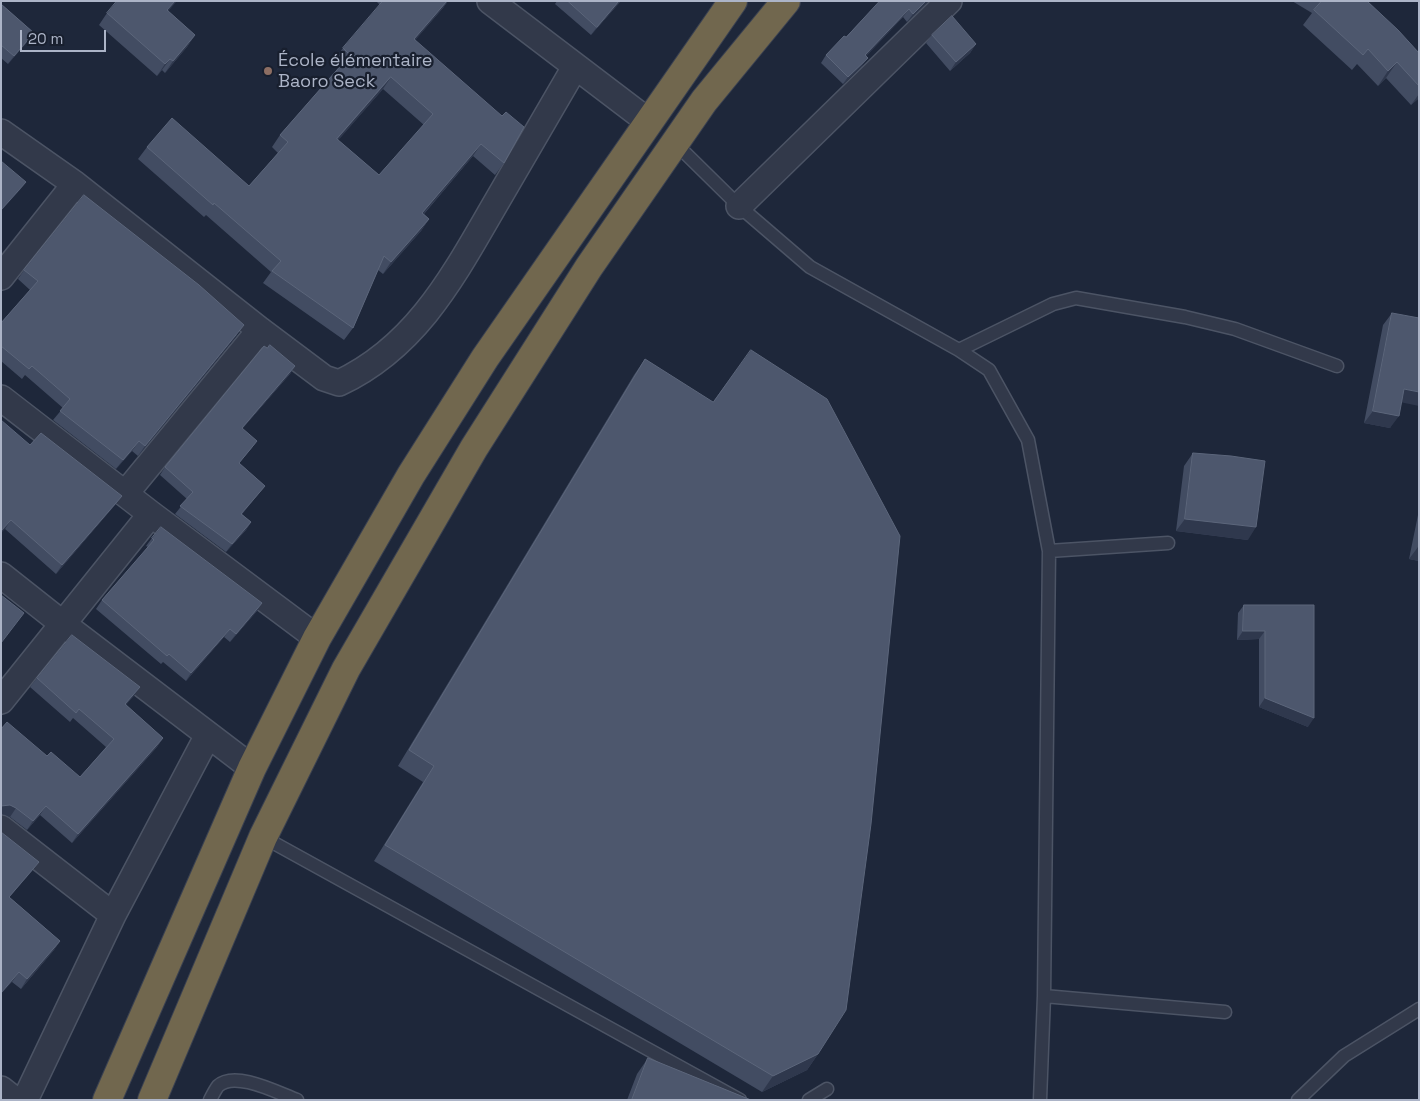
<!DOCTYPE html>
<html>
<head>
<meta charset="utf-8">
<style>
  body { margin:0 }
  #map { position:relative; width:1420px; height:1101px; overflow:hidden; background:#1e273a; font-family:"Space Grotesk",sans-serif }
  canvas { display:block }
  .frame { position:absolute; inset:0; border:2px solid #acb4c7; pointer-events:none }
  .scale { position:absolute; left:20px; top:30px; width:86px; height:22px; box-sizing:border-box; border:2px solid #acb4c7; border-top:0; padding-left:6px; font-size:15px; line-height:18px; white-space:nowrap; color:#acb4c7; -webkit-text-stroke:4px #181f2e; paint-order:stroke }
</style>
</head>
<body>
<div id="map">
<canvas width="1420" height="1101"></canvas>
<div class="frame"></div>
<div class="scale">20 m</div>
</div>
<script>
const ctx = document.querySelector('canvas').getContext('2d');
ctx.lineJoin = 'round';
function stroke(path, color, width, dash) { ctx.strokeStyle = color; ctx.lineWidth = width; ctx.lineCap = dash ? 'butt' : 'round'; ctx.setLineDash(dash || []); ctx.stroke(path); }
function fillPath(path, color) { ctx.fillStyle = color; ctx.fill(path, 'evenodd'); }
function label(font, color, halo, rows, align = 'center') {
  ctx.font = font + ' "Space Grotesk",sans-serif'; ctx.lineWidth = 4.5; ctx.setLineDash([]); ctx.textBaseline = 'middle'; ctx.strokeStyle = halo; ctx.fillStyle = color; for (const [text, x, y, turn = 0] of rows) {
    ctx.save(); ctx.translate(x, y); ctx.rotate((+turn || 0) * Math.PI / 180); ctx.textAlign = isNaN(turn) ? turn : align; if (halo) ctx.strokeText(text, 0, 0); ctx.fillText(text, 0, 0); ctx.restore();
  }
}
const lane = new Path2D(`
  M 675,143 L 739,206 L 810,267 L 959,350 L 989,370 L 1028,440 L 1049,551 L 1044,996 L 1040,1100
  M 959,350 L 1053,304 L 1076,298 L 1185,317 L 1235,329 L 1337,366
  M 1049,551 L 1168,543
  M 263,837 L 740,1100
  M 1044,996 L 1225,1012
  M 210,1100 C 212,1096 215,1090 218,1086 C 235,1070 278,1093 297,1100
  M 809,1100 L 827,1089
  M 1298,1100 L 1344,1056 L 1419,1009`);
const street = new Path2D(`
  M 490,1 L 649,122
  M 1,132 L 75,184 L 260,330 L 324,378 L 339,383 C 418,346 455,273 497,201 C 523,156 549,111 575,67
  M 739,206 L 949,1
  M 1,277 L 75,184
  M 1,398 L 151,514 L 317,638
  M 125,494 L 260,330
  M 1,575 L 63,624 L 252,768
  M 1,701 L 151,514
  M 1,828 L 113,915
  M 1,1089 L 15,1100
  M 25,1100 L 113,915 L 208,735`);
const highway = new Path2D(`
  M 107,1100 L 252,768 L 317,638 L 411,475 L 485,358 L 733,1
  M 152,1100 L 263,837 L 346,669 L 474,448 L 589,267 L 704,101 L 786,1`);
const wall = new Path2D(`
  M 376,1 L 448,1 L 443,8 L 415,40 L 504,163 L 495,175 L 473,156 L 424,214 L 429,219 L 421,231 L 383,274 L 378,270 L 353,328 L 344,340 L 263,283 L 271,272 L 206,215 L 204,217 L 138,159 L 147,147 L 249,186 L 278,153 L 272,147 L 280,135 L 341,66 L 334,60 L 343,48 L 380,5 ZM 383,89 L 424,125 L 379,175 L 338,140 Z
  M 557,1 L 621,1 L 591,35 L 555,4 Z
  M 880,1 L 928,1 L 907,22 L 903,17 L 866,56 L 862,66 L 843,84 L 821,63 L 826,55 L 846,37 Z
  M 1292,1 L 1367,1 L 1419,53 L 1419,98 L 1411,105 L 1386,78 L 1378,86 L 1357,64 L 1352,70 L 1303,25 L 1312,13 Z
  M 1,4 L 34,33 L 28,41 L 8,64 L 1,58 Z
  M 169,12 L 195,35 L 187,47 L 165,73 L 162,70 L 157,76 L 99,25 L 107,13 Z
  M 932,35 L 976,44 L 970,53 L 950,71 L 926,43 Z
  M 24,270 L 237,335 L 138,456 L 132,451 L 116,469 L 53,420 L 63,408 L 25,375 L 22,379 L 1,361 L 1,323 L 30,290 L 18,279 Z
  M 1392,313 L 1401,402 L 1390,428 L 1364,423 L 1383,325 Z
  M 645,359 L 818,1054 L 807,1070 L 762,1092 L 374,861 L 423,782 L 398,766 L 634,375 Z
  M 295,366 L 290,374 L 242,429 L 257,441 L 251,449 L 239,463 L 265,486 L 242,514 L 251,522 L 246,530 L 226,552 L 175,514 L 187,499 L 160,475 L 165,467 Z
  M 30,445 L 122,496 L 115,505 L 56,574 L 5,529 Z
  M 1193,453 L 1248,540 L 1176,531 L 1184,466 Z
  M 1419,510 L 1419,561 L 1409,559 Z
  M 152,538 L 262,603 L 257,611 L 230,642 L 224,637 L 186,681 L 163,662 L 161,664 L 96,609 L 102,600 L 148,547 L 146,546 Z
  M 1244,605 L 1314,605 L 1308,727 L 1259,707 L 1259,639 L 1237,640 L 1238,613 Z
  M 37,678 L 140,687 L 126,705 L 163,738 L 157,747 L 72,843 L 40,815 L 27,830 L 10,817 L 3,814 L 1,814 L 1,729 L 80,777 L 106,747 L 73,718 L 70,722 L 30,687 Z
  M 1,832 L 32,871 L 9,897 L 60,941 L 54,950 L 21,989 L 12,982 Z
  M 648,1058 L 751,1100 L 627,1100 L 637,1074 Z`);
const shadedWall = new Path2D(`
  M 175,1 L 177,1 L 159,22 L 167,10 Z
  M 447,1 L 448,1 L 443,8 L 406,51 L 414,39 Z
  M 619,1 L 621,1 L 591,35 L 597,27 Z
  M 926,1 L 928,1 L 907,22 L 913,14 Z
  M 909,9 L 903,17 L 860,63 L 865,55 Z
  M 34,33 L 28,41 L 8,64 L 14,56 Z
  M 195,35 L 187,47 L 165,73 L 173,61 Z
  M 976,44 L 970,53 L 950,71 L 956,62 Z
  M 868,58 L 862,66 L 843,84 L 848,77 Z
  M 170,59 L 162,70 L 157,76 L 165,64 Z
  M 1397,62 L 1386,78 L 1378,86 L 1388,71 Z
  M 391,77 L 383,89 L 329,151 L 337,139 Z
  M 1419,94 L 1419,98 L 1411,105 Z
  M 481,144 L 473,156 L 414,225 L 422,213 Z
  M 26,182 L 20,190 L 1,211 L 1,210 Z
  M 429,219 L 421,231 L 383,274 L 391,262 Z
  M 244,325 L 237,335 L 138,456 L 145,446 Z
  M 295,366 L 290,374 L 236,436 L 242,428 Z
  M 1404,389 L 1419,392 L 1419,406 L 1395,401 Z
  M 1373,411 L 1399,416 L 1390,428 L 1364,423 Z
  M 139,441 L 132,451 L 116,469 L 123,460 Z
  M 265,486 L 259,493 L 236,522 L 241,514 Z
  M 122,496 L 115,505 L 56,574 L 62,565 Z
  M 1185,519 L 1256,527 L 1248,540 L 1176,531 Z
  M 11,520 L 5,529 L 1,533 L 1,531 Z
  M 251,522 L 246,530 L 226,552 L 232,544 Z
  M 1418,547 L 1419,547 L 1419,561 L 1409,559 Z
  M 262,603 L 257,611 L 230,642 L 236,634 Z
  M 230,629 L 224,637 L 186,681 L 191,673 Z
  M 1243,631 L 1265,631 L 1259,639 L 1237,640 Z
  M 140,687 L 134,696 L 118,713 L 125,704 Z
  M 1265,698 L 1314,718 L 1308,727 L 1259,707 Z
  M 163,738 L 157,747 L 72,843 L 78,834 Z
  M 10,805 L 16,808 L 10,817 L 3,814 L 1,814 L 1,806 Z
  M 46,806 L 40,815 L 27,830 L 33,821 Z
  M 39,862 L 32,871 L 2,906 L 9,897 Z
  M 60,941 L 54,950 L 21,989 L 27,979 Z
  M 19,972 L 12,982 L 1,994 L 1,993 Z
  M 818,1054 L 807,1070 L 762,1092 L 773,1076 Z`);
const building = new Path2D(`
  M 117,1 L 175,1 L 167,10 L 195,35 L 173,61 L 170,59 L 165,64 L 107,13 Z
  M 383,1 L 447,1 L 414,39 L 502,116 L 506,112 L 524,127 L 504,163 L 481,144 L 422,213 L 429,219 L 391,262 L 384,256 L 353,328 L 272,271 L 281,261 L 214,203 L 213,205 L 147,147 L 172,118 L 249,186 L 288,142 L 280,135 L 350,55 L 343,48 ZM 391,77 L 433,114 L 379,175 L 337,139 Z
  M 568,1 L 619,1 L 597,27 Z
  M 880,1 L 926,1 L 913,14 L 909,9 L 865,55 L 868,58 L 848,77 L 826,55 L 844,36 L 846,37 Z
  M 1322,1 L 1367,1 L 1398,30 L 1419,53 L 1419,86 L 1397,62 L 1388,71 L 1368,49 L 1363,55 L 1314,10 Z
  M 1,4 L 34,33 L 14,56 L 1,45 Z
  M 952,16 L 976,44 L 956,62 L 932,35 Z
  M 1,161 L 26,182 L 1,210 Z
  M 84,195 L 199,285 L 244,325 L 145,446 L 139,441 L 123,460 L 60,411 L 70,399 L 32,366 L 29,369 L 1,346 L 1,323 L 38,281 L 24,270 Z
  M 1392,313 L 1419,318 L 1419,392 L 1404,389 L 1399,416 L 1373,411 Z
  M 270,345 L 295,366 L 242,428 L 257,441 L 239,463 L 265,486 L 241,514 L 251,522 L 232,544 L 180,506 L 193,492 L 165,467 L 264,346 L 267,348 Z
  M 751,350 L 827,399 L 900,536 L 871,824 L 846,1010 L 818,1054 L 773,1076 L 385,845 L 434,766 L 409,750 L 645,359 L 713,402 Z
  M 1,420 L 30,445 L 41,433 L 122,496 L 62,565 L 11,520 L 1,531 Z
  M 1193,453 L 1231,456 L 1265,461 L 1256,527 L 1185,519 Z
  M 161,527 L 262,603 L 236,634 L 230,629 L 191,673 L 169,654 L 167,656 L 102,600 L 154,540 L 152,538 Z
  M 1,595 L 24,613 L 1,643 Z
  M 1244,605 L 1314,605 L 1314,718 L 1265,698 L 1265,631 L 1243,631 Z
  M 72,635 L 140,687 L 125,704 L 163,738 L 78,834 L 46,806 L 33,821 L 16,808 L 10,805 L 1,806 L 1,729 L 7,722 L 47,756 L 51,752 L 80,777 L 114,739 L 79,709 L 76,713 L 37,678 Z
  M 1,832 L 39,862 L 9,897 L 60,941 L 27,979 L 19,972 L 1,993 Z
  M 648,1058 L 751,1100 L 632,1100 Z`);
const markers = [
  [268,71,5,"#8d6e63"]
];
const poiNames = [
  ["École élémentaire",278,61],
  ["Baoro Seck",278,82]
];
stroke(lane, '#4c5465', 15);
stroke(street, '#4c5465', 28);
stroke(highway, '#3a4151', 30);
stroke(lane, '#32394a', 12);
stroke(street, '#32394a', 25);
stroke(highway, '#71674e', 28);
fillPath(wall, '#424c62');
fillPath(shadedWall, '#2f384d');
fillPath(building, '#4d576d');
stroke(building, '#5c667b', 1);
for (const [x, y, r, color] of markers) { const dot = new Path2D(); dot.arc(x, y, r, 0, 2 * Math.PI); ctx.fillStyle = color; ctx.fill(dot); stroke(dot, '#181f2e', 2); }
label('18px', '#acb4c7', '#181f2e', poiNames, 'left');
</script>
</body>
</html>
